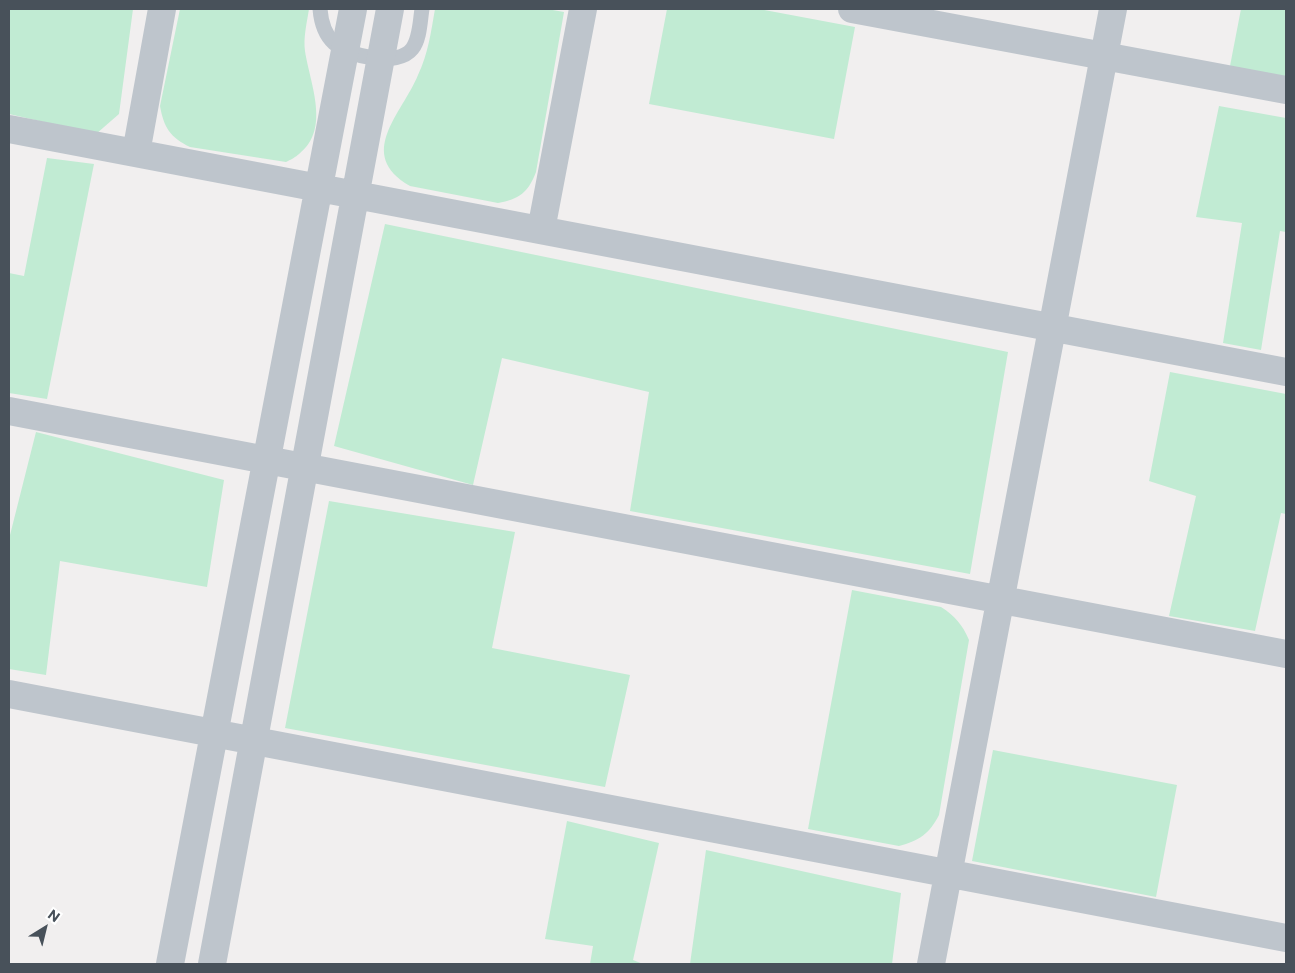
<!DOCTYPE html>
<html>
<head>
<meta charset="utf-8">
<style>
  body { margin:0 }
  #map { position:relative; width:1295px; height:973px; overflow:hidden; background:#f1efef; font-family:Commissioner,sans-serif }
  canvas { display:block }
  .frame { position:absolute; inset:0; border:10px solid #48515a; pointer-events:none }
  .north { position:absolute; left:20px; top:903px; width:50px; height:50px; -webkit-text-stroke:4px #fff; paint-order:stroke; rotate:36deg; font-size:14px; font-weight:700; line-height:20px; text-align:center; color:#48515a }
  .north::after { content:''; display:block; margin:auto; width:18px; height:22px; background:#48515a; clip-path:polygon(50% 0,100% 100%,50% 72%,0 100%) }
</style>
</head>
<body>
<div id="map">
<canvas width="1295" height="973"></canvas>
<div class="frame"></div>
<div class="north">N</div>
</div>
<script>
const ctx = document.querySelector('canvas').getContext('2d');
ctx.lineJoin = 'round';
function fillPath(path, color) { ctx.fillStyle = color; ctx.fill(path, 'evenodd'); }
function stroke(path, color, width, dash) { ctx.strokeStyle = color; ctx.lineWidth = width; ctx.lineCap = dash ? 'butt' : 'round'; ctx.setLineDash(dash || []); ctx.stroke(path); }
const green = new Path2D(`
  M 9,9 L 133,9 L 119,114 L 96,134 L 9,114 Z
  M 180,9 L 309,9 C 307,22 303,38 305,51 C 310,84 331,129 299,154 C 296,157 290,160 286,162 L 190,147 C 170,137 164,128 160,106 Z
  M 435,9 L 547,9 L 564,12 L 536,172 C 528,193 519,199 498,203 L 410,186 C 355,154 402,114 418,75 C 428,54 431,32 435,9 Z
  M 667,9 L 759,9 L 855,27 L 834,139 L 649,104 Z
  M 1241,9 L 1286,9 L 1286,77 L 1230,66 Z
  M 1219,106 L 1286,118 L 1286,232 L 1280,231 L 1261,350 L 1223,343 L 1242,223 L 1196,217 Z
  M 47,158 L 94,164 L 47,399 L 9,393 L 9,273 L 24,276 Z
  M 385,224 L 1008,352 L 970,574 L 630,511 L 649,392 L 502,358 L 473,485 L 334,446 Z
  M 1170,372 L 1286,394 L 1286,514 L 1281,513 L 1255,631 L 1169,616 L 1196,496 L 1149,481 Z
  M 36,432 L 224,480 L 207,587 L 60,561 L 46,675 L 9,669 L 9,539 Z
  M 329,501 L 515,532 L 492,648 L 630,675 L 605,787 L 285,728 Z
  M 852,590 L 941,607 C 955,616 962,624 969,640 L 939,815 C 930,833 919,841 899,846 L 808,829 Z
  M 993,750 L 1177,785 L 1156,897 L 972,861 Z
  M 567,821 L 659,843 L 633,960 L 643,964 L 590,964 L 593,946 L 545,939 Z
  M 706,850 L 901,893 L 892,964 L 690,964 Z`);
const lane = new Path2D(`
  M 320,9 C 321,21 324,34 334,43 C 349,57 398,67 412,49 C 420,39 420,21 422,9`);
const street = new Path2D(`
  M 852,9 L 1286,90
  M 9,129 L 1286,372
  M 136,153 L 162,9
  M 541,230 L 583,9
  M 9,411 L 1286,654
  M 9,694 L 1286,938
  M 170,964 L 353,9
  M 212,964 L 390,9
  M 931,964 L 1113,9`);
fillPath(green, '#c1ebd3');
stroke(lane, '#bec5cc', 15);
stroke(street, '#bec5cc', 28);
</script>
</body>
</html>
